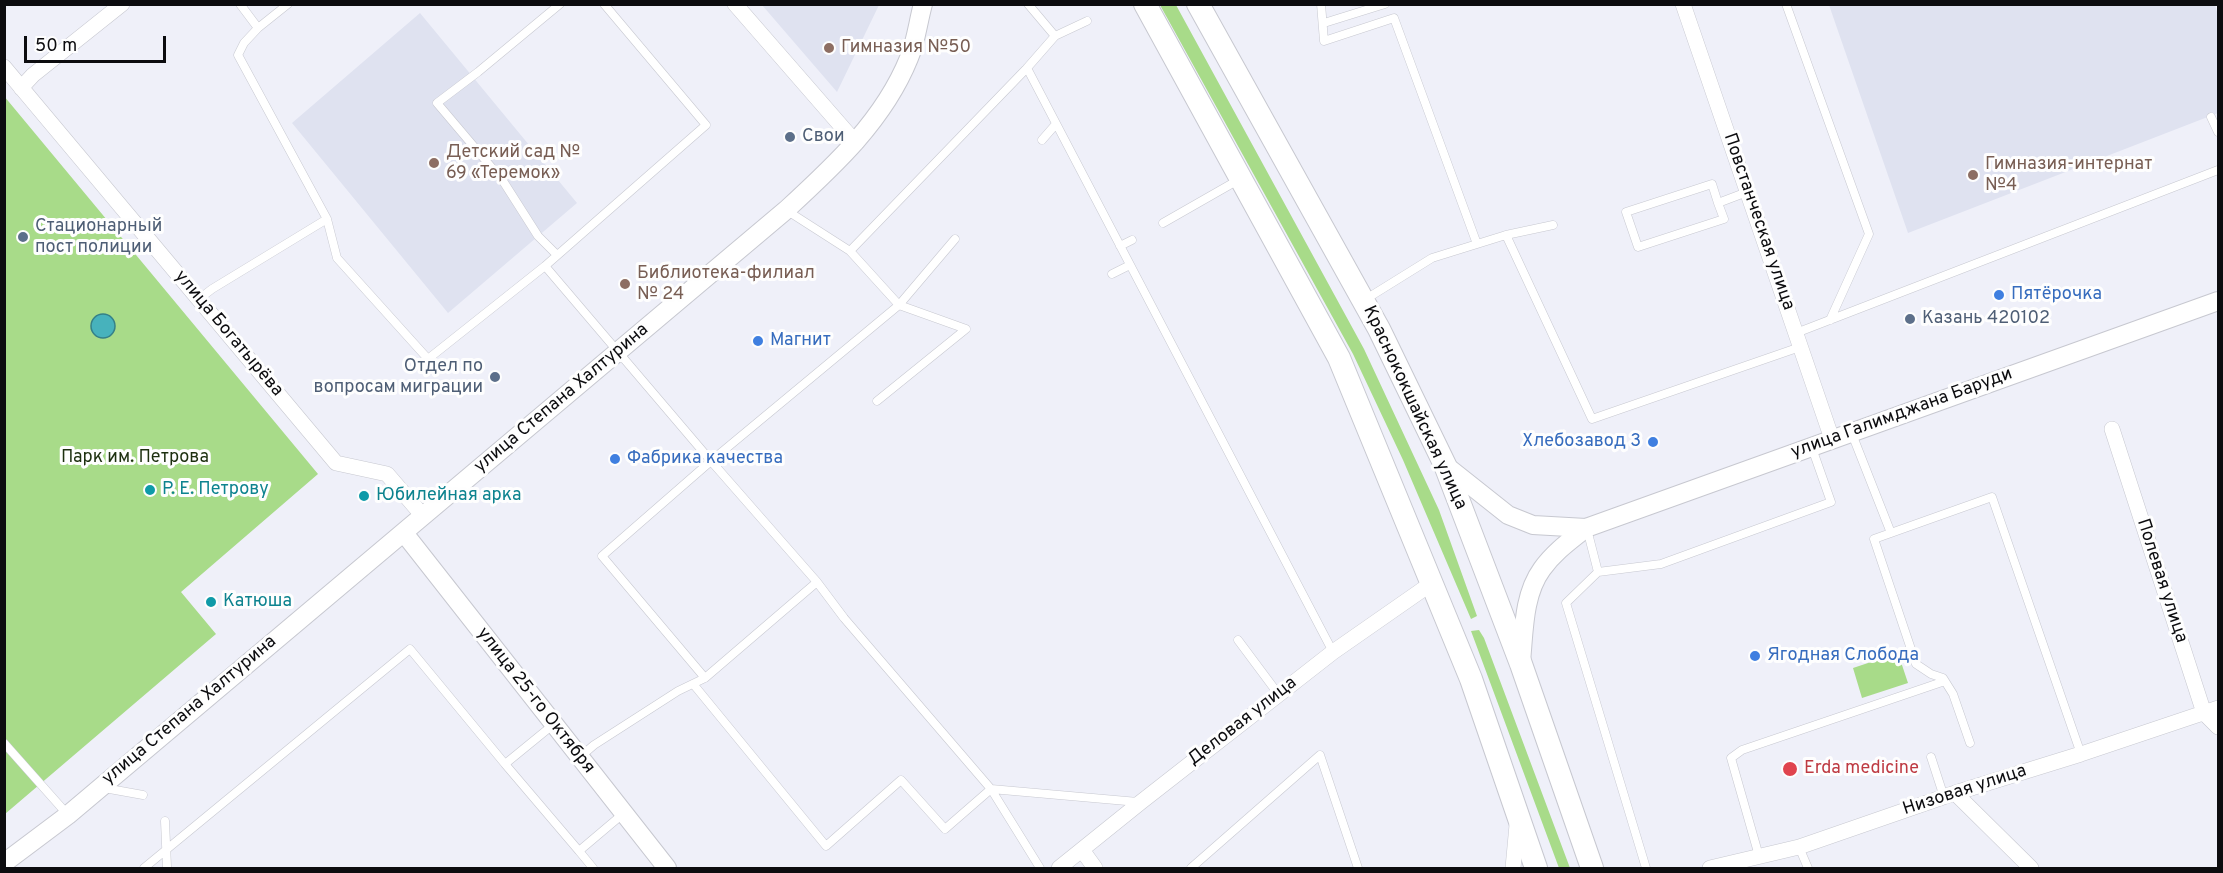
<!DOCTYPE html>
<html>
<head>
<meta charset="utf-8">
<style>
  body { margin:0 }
  #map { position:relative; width:2223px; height:873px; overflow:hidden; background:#eff0f9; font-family:Overpass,sans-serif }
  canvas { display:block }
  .frame { position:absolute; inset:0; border:6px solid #0c0c0f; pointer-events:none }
  .scale { position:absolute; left:24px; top:36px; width:142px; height:27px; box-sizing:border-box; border:3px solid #0c0c0f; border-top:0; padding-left:8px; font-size:18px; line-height:21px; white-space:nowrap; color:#0c0c0f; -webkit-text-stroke:4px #fefefe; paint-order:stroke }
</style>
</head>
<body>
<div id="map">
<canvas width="2223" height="873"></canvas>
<div class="frame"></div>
<div class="scale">50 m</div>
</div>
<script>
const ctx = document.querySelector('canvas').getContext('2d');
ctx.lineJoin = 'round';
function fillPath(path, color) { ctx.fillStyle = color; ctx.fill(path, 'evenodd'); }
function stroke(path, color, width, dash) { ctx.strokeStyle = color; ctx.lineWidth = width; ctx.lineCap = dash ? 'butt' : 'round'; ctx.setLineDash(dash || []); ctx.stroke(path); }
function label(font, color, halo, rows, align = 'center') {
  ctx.font = font + ' Overpass,sans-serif'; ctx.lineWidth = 6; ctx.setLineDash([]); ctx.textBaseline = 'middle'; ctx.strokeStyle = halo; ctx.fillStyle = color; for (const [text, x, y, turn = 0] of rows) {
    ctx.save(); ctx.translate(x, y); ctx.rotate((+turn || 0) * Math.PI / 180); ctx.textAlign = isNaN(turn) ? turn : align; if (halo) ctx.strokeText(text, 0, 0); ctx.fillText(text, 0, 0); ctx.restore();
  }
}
const built = new Path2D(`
  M 762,5 L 879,5 L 837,92 Z
  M 1829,5 L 2215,5 L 2218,15 L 2218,113 L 1908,233 Z
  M 420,13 L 577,203 L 448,313 L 292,123 Z`);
const green = new Path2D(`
  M 1160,5 L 1176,5 L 1364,349 L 1439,510 L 1477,616 L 1471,619 L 1403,460 L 1353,354 Z
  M 4,96 L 318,474 L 181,592 L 216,634 L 5,814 Z
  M 1479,630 L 1484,638 L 1570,868 L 1559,868 L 1471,631 Z
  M 1898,653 L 1908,683 L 1862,698 L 1853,668 Z`);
const water = new Path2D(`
  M91 326a12 12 0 1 1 24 0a12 12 0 1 1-24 0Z`);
const service = new Path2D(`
  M 240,4 L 258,28 L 244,43 L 238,55 L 327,219 L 337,258 L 428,359 L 545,266
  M 604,4 L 706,125 L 545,266 L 711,461 L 602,556 L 705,678
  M 1028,4 L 1055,36
  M 1321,4 L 1324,41 L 1394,18 L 1477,244
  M 1786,4 L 1869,234 L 1830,320
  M 1324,23 L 1385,4
  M 258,28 L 288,4
  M 1027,68 L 1333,652
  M 2211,117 L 2218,132
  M 1042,140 L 1056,124
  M 1718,203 L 1724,219 L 1638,247 L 1626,212 L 1712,184 L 1718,203 L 1747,192
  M 786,210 L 850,251 L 1027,68 L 1055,36 L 1087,21
  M 1163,223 L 1240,179
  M 1553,225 L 1506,235 L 1592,419 L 1800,347
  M 1120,246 L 1132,240
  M 557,255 L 538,236 L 503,181 L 437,103 L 478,72 L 560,4
  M 1112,274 L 1130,265
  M 199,299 L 212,289 L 327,219
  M 1366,299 L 1432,258 L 1506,235
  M 1796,333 L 2218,170
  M 877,401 L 966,329 L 899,305 L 955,239
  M 1852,434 L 1891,533
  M 1587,529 L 1598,572 L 1566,603 L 1646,868
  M 1598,572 L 1661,564 L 1831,502 L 1812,448
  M 817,582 L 844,618 L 991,789 L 1138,802
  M 1238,640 L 1279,695
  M 694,685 L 826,846 L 901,780 L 945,829 L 991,789 L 1040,868
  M 554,724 L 505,764 L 579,851 L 624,813
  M 4,743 L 68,815
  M 1970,743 L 1953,694 L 1943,678 L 1931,674 L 1916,664 L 1874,539 L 1992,497 L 2081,754
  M 580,757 L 594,745 L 678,691 L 705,678 L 817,582 L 711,461 L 899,305 L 850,251
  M 1931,757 L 1944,797
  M 104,788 L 143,795
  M 165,821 L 167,867
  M 1799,847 L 1808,868
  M 579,851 L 593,868
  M 1759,856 L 1731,758 L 1742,750 L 1945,681
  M 144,868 L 410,649 L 505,764
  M 1191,868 L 1320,755 L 1358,868`);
const minor = new Path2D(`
  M 735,4 L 856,143
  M 1683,4 L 1832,439
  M 4,67 L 336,463 L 387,474 L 423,516
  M 21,88 L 33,75 L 122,4
  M 2112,429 L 2204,713 L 2218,727
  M 1955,793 L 2031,868
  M 1082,850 L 1095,868
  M 1059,868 L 1141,802 L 1333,652 L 1432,583
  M 1513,868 L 1517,825
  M 1710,868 L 1799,847 L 1955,793 L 2081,754 L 2218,708`);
const tertiary = new Path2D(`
  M 1445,465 L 1508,515 L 1533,525 L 1586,528
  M 404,533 L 667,868
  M 1521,662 C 1524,632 1523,595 1542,569 C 1554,552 1571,540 1586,528 L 2218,301
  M 4,863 L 68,815 L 786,210 C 835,165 884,120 909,58 C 916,42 918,22 923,4`);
const primary = new Path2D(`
  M 1145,4 L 1339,358 L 1471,679 L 1536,868
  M 1198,4 L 1379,329 L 1445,465 L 1521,664 L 1592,868`);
const markers = [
  [829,48,6,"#8d6e63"],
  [790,137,6,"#5c6f8a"],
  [434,163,6,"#8d6e63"],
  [1973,175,6,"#8d6e63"],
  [23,237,6,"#5c6f8a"],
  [625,284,6,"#8d6e63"],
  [1999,295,6,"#3f7fe0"],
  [1910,319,6,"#5c6f8a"],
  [758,341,6,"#3f7fe0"],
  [495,377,6,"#5c6f8a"],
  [1653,442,6,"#3f7fe0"],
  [615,459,6,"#3f7fe0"],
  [150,490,6,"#0f9aa8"],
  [364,496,6,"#0f9aa8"],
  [211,602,6,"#0f9aa8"],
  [1755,656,6,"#3f7fe0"],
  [1790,769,8,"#e0444e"]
];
const educationNames = [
  ["Гимназия №50",841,48],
  ["Детский сад №",446,153],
  ["69 «Теремок»",446,174],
  ["Гимназия-интернат",1985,165],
  ["№4",1985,186],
  ["Библиотека-филиал",637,274],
  ["№ 24",637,295]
];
const serviceNames = [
  ["Свои",802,137],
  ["Стационарный",35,227],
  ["пост полиции",35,248],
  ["Казань 420102",1922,319],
  ["Отдел по",483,367,"right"],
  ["вопросам миграции",483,388,"right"]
];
const streetNames = [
  ["Повстанческая улица",1758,222,71],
  ["улица Богатырёва",228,334,50],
  ["улица Степана Халтурина",562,399,-40],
  ["Краснококшайская улица",1414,408,65],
  ["улица Галимджана Баруди",1902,414,-20],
  ["Полевая улица",2161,581,72],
  ["улица 25-го Октября",535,701,52],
  ["улица Степана Халтурина",190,711,-40],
  ["Деловая улица",1243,722,-38],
  ["Низовая улица",1965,791,-18]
];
const shopNames = [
  ["Пятёрочка",2011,295],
  ["Магнит",770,341],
  ["Хлебозавод 3",1641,442,"right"],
  ["Фабрика качества",627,459],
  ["Ягодная Слобода",1767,656]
];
const parkNames = [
  ["Парк им. Петрова",135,458]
];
const cultureNames = [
  ["Р. Е. Петрову",162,490],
  ["Юбилейная арка",376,496],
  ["Катюша",223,602]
];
const healthNames = [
  ["Erda medicine",1804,769]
];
fillPath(built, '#dfe2f0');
fillPath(green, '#a8db89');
fillPath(water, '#47b2bc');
stroke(water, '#358088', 1.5);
stroke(service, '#c7c8d0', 9);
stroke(minor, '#c7c8d0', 16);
stroke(tertiary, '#c7c8d0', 20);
stroke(primary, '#c7c8d0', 24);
stroke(service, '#fff', 8);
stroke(minor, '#fff', 15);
stroke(tertiary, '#fff', 18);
stroke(primary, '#fff', 22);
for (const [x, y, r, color] of markers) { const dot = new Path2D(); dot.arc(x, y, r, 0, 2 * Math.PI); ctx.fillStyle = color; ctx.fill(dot); stroke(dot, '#fefefe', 2); }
label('18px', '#785e54', '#fefefe', educationNames, 'left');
label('18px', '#4e5e75', '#fefefe', serviceNames, 'left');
label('18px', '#0c0c0f', '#fefefe', streetNames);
label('18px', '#366cbe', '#fefefe', shopNames, 'left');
label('18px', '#1d300f', '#fefefe', parkNames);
label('18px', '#0d838f', '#fefefe', cultureNames, 'left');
label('18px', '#be3a42', '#fefefe', healthNames, 'left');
</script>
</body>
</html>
